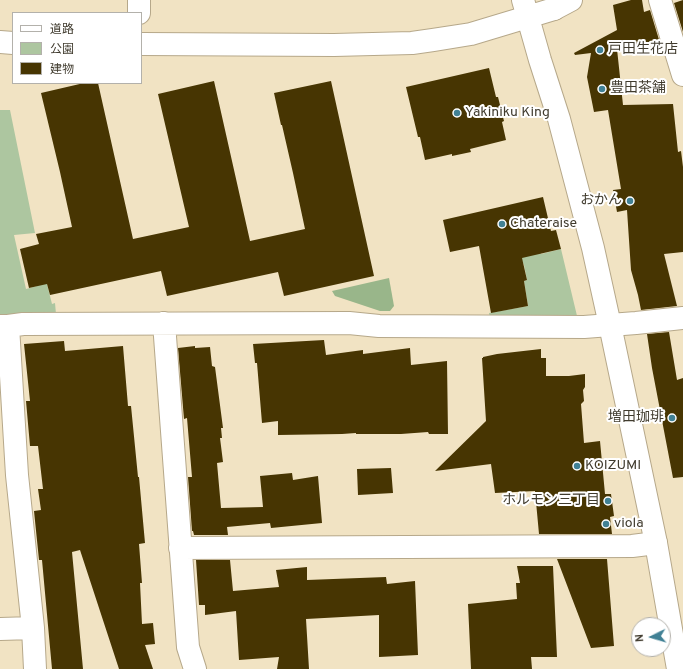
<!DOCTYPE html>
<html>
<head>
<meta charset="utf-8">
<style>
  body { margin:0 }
  #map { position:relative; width:683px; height:669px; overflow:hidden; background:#f1e3c3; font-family:Overpass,"Noto Sans JP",sans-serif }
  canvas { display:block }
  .legend { position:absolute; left:12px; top:12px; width:130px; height:72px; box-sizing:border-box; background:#fff; border:1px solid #b3b1ab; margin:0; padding:5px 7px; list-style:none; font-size:12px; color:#403b2e }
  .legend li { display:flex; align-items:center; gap:8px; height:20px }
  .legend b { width:20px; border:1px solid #b3b1ab }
  .north { position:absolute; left:631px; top:617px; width:40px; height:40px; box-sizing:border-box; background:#fff; border:1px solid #b3b1ab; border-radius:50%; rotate:265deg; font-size:11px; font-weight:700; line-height:16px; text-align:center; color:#403b2e }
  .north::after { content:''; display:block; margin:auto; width:14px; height:18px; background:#418195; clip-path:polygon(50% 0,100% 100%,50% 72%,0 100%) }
</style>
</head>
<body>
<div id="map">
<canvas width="683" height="669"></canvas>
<ul class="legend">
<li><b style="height:5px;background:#fff"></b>道路</li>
<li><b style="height:11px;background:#adc6a0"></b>公園</li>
<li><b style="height:11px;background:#473502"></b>建物</li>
</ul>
<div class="north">N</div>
</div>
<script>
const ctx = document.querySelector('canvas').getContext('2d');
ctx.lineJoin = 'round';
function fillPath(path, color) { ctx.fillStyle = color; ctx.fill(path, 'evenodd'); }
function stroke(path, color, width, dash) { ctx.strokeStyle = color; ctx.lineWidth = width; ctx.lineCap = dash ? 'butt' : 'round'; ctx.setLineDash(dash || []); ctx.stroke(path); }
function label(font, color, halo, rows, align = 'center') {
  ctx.font = font + ' Overpass,"Noto Sans JP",sans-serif'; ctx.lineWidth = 4; ctx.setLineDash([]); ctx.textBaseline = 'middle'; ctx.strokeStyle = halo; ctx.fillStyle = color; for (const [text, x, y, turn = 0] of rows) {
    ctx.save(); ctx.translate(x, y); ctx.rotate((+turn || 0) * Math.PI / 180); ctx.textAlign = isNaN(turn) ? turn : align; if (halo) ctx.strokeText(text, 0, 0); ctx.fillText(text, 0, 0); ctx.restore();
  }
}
const green = new Path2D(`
  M 0,110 L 10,110 L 35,233 L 14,235 L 26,289 L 37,286 L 46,280 L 52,304 L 55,303 L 56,314 L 0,314 Z
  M 561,249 L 578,320 L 490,320 L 489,313 L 528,306 L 524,281 L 527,280 L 524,265 L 519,254 L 540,250 L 541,254 Z`);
const forest = new Path2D(`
  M 389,278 L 394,306 L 390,311 L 380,311 L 335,296 L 332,291 Z`);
const building = new Path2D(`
  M 631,0 L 642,0 L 644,12 L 650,10 L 660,43 L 617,49 L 623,105 L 673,104 L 678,152 L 681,151 L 683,167 L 683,252 L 664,254 L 677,306 L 641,310 L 638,295 L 631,270 L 627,210 L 617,212 L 613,190 L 621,189 L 608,110 L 594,112 L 587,77 L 591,53 L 575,55 L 574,53 L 617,30 L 613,5 Z
  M 683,0 L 683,32 L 674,3 Z
  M 489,68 L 496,97 L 498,97 L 504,121 L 502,122 L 506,140 L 470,149 L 471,152 L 452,156 L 452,154 L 425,160 L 420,137 L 418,137 L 406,87 Z
  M 214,81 L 250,241 L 305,229 L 293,173 L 282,125 L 281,125 L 274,93 L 331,81 L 374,276 L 284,296 L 278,272 L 167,296 L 161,271 L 50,295 L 47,284 L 29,288 L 20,249 L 39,244 L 36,234 L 72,227 L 60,172 L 41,93 L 84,83 L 98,83 L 133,239 L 189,227 L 158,94 Z
  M 543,197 L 551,231 L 556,230 L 561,249 L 522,258 L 527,280 L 524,281 L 528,306 L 491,313 L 479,246 L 450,252 L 443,220 Z
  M 669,332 L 677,380 L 683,378 L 683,477 L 673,478 L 652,368 L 647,334 Z
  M 324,340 L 326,355 L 363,350 L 363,354 L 410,348 L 411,365 L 447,361 L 448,434 L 429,434 L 428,432 L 401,434 L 356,434 L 356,433 L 342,434 L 278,435 L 278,421 L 262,423 L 257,363 L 255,363 L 253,344 Z
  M 64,341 L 65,351 L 123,346 L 128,406 L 131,406 L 138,477 L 139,477 L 145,543 L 139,544 L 142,583 L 140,583 L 142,624 L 153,623 L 155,644 L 145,645 L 153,669 L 119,669 L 80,550 L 72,552 L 83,669 L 52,669 L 42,560 L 39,560 L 34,511 L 41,510 L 38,489 L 43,489 L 38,446 L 30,446 L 26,401 L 30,401 L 24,344 Z
  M 195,346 L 195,348 L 210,347 L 212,366 L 215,367 L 223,428 L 221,428 L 222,438 L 220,438 L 223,462 L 217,463 L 221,508 L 263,507 L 260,476 L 292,473 L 293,480 L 318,476 L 322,523 L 271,528 L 270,523 L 227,527 L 228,535 L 194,535 L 193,531 L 192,531 L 188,477 L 192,477 L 187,418 L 184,419 L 178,348 Z
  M 541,349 L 541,358 L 546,358 L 546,376 L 569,376 L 585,374 L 585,387 L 583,390 L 584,401 L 581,404 L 584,443 L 600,441 L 605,494 L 611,494 L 614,516 L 610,517 L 612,534 L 539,534 L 535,491 L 495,493 L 491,464 L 435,471 L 486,421 L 482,358 L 483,358 L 483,357 L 497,354 Z
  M 391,468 L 393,493 L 358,495 L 357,469 Z
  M 557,559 L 607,559 L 614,646 L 591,648 Z
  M 196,560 L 230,560 L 233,591 L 279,587 L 276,570 L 307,567 L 307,580 L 386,577 L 387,584 L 415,581 L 418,655 L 379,657 L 379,615 L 306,619 L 309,669 L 277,669 L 279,657 L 239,660 L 236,611 L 205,615 L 205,605 L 199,605 Z
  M 517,566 L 553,566 L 557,657 L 531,657 L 532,669 L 471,669 L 468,604 L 517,599 L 516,583 L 520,583 Z`);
const minor = new Path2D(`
  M 660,0 L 683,75
  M 554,9 L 571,0
  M 139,13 L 139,0
  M 164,323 L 188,647 L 195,669
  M 0,326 L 8,326 L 23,324 L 349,323 L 379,326 L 584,327 L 636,323 L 683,318
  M 8,326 L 17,475 L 33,628 L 35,669
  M 180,548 L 632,546 L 656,543
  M 0,629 L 33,628`);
const tertiary = new Path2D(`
  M 523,0 L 540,60 L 559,119 L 593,248 L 610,325 L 656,543 L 678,669
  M 0,42 L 13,43
  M 141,44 L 334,45 L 412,43 L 433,40 L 471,34 L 554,9`);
const markers = [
  [600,50,4,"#418195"],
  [602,89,4,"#418195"],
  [457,113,4,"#418195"],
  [630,201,4,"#418195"],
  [502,224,4,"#418195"],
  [672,418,4,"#418195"],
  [577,466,4,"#418195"],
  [608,501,4,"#418195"],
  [606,524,4,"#418195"]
];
const poiNames = [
  ["戸田生花店",608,50],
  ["豊田茶舗",610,89],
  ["Yakiniku King",465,113],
  ["おかん",622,201,"right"],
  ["Chateraise",510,224],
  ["増田珈琲",664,418,"right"],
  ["KOIZUMI",585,466],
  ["ホルモン三丁目",600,501,"right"],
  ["viola",614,524]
];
fillPath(green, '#adc6a0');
fillPath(forest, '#99b68a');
fillPath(building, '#473502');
stroke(minor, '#b6a88a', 24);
stroke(tertiary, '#b6a88a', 24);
stroke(minor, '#fff', 22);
stroke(tertiary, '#fff', 22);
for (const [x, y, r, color] of markers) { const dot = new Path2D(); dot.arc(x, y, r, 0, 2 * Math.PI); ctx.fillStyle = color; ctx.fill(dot); stroke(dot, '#fff', 1.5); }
label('14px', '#403b2e', '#fff', poiNames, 'left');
</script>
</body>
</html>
